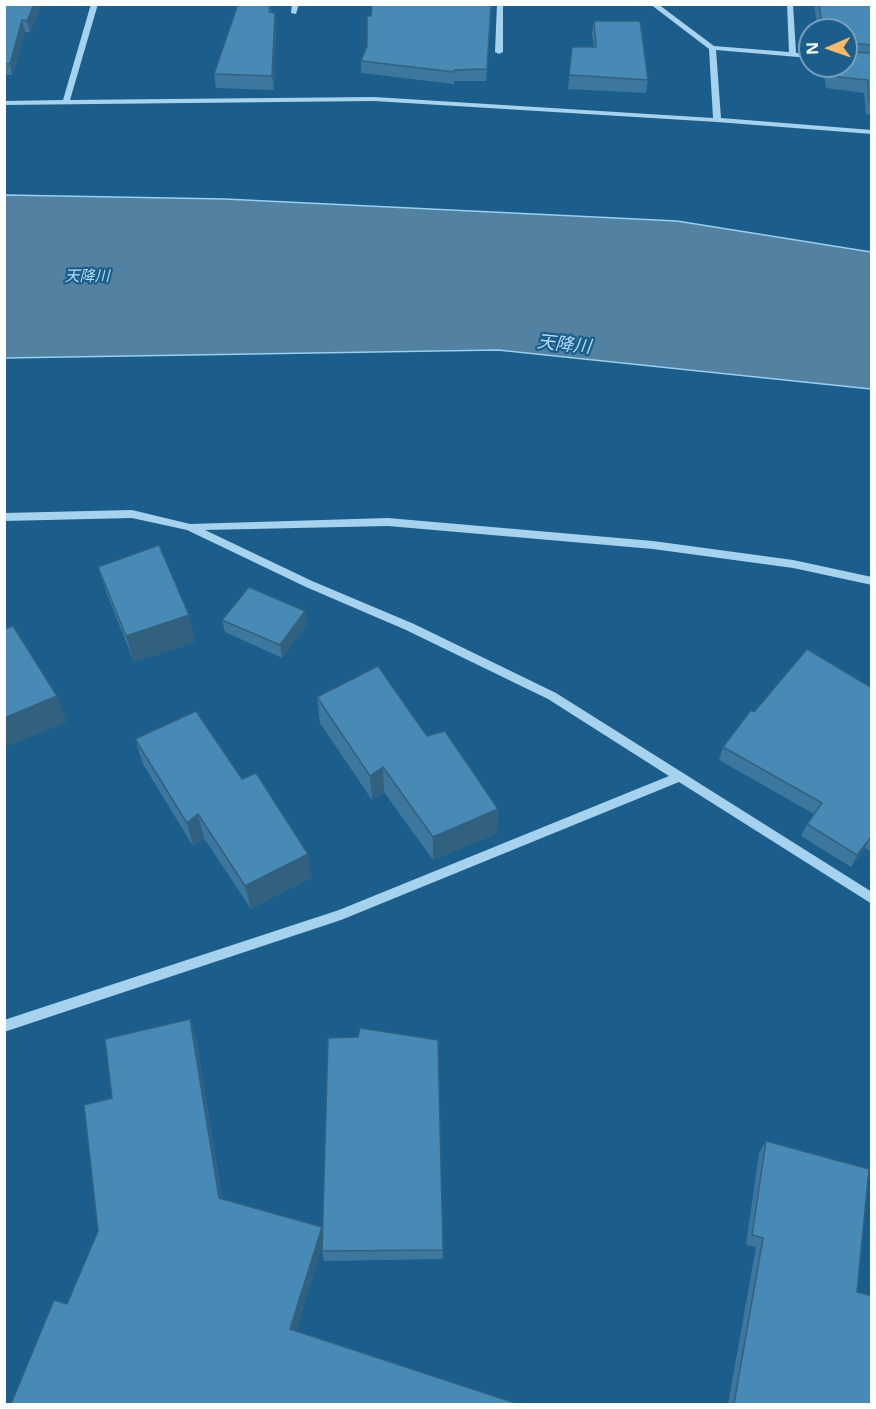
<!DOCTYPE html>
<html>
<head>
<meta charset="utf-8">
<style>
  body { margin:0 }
  #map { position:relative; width:876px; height:1409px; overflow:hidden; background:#1b5e8c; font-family:"Open Sans",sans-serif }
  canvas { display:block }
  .frame { position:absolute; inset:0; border:6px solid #fff; pointer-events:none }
  .north { position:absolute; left:798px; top:18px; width:60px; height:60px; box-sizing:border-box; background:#1b5e8c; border:2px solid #769eba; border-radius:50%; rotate:268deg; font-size:16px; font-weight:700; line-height:24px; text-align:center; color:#fff }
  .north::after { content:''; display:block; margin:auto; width:21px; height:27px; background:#ffb963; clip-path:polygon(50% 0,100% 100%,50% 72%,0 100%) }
</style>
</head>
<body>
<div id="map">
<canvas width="876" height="1409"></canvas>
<div class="frame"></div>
<div class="north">N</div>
</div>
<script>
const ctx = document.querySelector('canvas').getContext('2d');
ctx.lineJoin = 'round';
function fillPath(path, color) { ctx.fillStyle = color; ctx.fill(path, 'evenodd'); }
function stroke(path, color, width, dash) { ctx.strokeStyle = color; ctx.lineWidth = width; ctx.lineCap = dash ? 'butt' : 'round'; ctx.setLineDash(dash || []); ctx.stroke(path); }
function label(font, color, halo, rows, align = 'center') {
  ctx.font = font + ' "Open Sans","Noto Sans JP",sans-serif'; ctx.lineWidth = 4.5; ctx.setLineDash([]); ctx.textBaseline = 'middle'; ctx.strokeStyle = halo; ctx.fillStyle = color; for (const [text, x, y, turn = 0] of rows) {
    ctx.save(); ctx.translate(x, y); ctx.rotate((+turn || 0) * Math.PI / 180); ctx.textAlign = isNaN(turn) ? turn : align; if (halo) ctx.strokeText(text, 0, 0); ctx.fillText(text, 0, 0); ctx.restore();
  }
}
const water = new Path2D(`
  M 5,195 L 225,199 L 677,221 L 871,252 L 871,389 L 498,350 L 5,358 Z`);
const minor = new Path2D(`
  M 91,4 L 98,4 L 70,100 L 374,97 L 713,118 L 709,49 L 650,4 L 658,4 L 714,46 L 789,52 L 787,4 L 793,4 L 796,53 L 810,54 L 810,58 L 716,50 L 721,118 L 872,130 L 872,134 L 717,122 L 374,101 L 4,105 L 4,101 L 63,100 Z
  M 292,4 L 299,4 L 296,14 L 291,13 Z
  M 497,4 L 503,4 L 503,52 L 499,54 L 495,52 Z
  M 132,510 L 190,524 L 388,518 L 653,541 L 793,560 L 872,577 L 872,585 L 793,568 L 653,549 L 388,526 L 205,530 L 312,581 L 414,624 L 556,693 L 872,892 L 872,904 L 679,782 L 341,920 L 4,1032 L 4,1020 L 339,910 L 669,776 L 548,699 L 406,630 L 306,587 L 187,530 L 132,518 L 4,521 L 4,513 Z`);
const wall = new Path2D(`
  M 4,4 L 42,4 L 30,32 L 25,32 L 12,75 L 4,75 Z
  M 238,4 L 270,4 L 271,12 L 275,13 L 276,26 L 274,90 L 216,88 L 214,74 Z
  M 372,4 L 492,4 L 486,81 L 454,81 L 454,84 L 361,73 L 361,61 L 367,46 Z
  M 814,4 L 872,4 L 872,115 L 866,114 L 864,93 L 826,88 L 823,66 L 846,66 L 846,30 L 818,30 Z
  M 594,21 L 648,80 L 646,93 L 568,89 L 572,47 L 594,47 L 592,34 Z
  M 98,567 L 189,615 L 195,642 L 134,662 L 107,594 Z
  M 305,611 L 307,624 L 282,658 L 225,632 L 222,620 Z
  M 872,688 L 872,852 L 865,848 L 851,867 L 801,836 L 807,824 L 814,814 L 719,760 L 723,747 L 754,712 Z
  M 317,697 L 427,736 L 498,809 L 497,833 L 433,860 L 384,792 L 372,800 L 320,723 Z
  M 135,739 L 242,779 L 312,877 L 251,909 L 204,838 L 193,846 L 143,764 Z
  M 190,1019 L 195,1032 L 222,1199 L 322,1227 L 443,1250 L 443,1259 L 324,1261 L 322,1251 L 322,1245 L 296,1331 L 67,1304 L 98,1231 L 112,1098 Z
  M 766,1141 L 857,1292 L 872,1404 L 728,1404 L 756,1247 L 746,1245 L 759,1153 Z`);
const shadedWall = new Path2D(`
  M 34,4 L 42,4 L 30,32 L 27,21 Z
  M 275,13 L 276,26 L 274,90 L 272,76 Z
  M 22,20 L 25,32 L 12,75 L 10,64 Z
  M 305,611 L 307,624 L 282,658 L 280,645 Z
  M 189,615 L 195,642 L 134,662 L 126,636 Z
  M 57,696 L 67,722 L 4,748 L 4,718 Z
  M 383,767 L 384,792 L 372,800 L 370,776 Z
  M 498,809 L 497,833 L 433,860 L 433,837 Z
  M 198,814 L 204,838 L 193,846 L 187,823 Z
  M 871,836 L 865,848 L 851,867 L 857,855 Z
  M 308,854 L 312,877 L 251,909 L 245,886 Z
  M 190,1019 L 195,1032 L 223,1208 L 219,1198 Z
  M 322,1227 L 325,1237 L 294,1337 L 290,1329 Z`);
const building = new Path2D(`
  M 4,4 L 34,4 L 27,21 L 22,20 L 10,64 L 4,64 Z
  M 238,4 L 270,4 L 269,12 L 275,13 L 272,76 L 214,74 Z
  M 372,4 L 491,4 L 487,69 L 454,70 L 454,72 L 361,61 L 367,46 L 367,16 L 371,16 Z
  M 819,4 L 872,4 L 872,45 L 849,43 L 847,49 L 849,52 L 872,53 L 872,102 L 869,101 L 868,80 L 829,76 L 828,66 L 846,66 L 846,30 L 823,30 Z
  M 594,21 L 640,21 L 648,80 L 569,75 L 572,47 L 596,47 Z
  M 159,545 L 189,615 L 126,636 L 98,567 Z
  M 249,587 L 305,611 L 280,645 L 222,620 Z
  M 13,626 L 57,696 L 4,718 L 4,629 Z
  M 807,649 L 872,688 L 872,836 L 857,855 L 807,824 L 822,803 L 723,747 L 751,710 L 754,712 Z
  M 378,666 L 427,736 L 445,731 L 498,809 L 433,837 L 383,767 L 370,776 L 317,697 Z
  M 196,711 L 242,779 L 256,773 L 308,854 L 245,886 L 198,814 L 187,823 L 135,739 Z
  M 190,1019 L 219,1198 L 322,1227 L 290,1329 L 518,1404 L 11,1404 L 54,1300 L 67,1304 L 98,1231 L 84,1105 L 112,1098 L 105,1039 Z
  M 360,1028 L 438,1040 L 443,1250 L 322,1251 L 328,1038 L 358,1037 Z
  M 766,1141 L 869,1169 L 857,1292 L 872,1296 L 872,1404 L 734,1404 L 763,1238 L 752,1235 Z`);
const farWaternames = [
  ["天降川",87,277]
];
const waterNames = [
  ["天降川",564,345,6]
];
fillPath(water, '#5281a1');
stroke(water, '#99cfef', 1.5);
fillPath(minor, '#a6d2ed');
fillPath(wall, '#3e779d');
fillPath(shadedWall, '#32617f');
fillPath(building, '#488ab6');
stroke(building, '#32617f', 1.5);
label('italic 15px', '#b2dbf4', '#1b5e8c', farWaternames);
label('italic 18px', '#b2dbf4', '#1b5e8c', waterNames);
</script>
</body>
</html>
